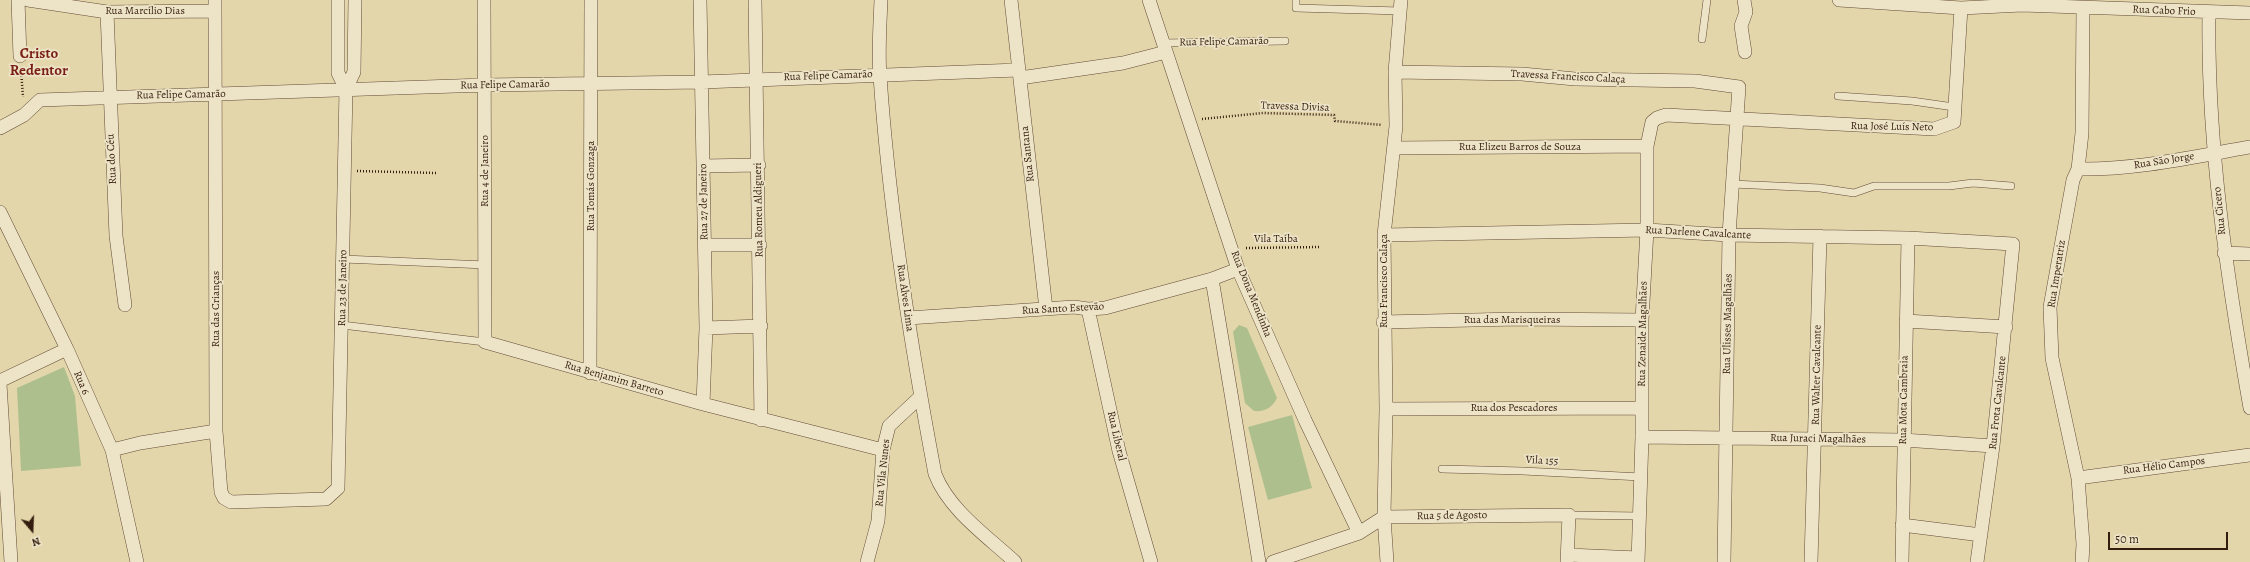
<!DOCTYPE html>
<html>
<head>
<meta charset="utf-8">
<style>
  body { margin:0 }
  #map { position:relative; width:2250px; height:562px; overflow:hidden; background:#e4d6ab; font-family:Alegreya,serif }
  canvas { display:block }
  .north { position:absolute; left:12px; top:510px; width:40px; height:40px; -webkit-text-stroke:3px #ede4c8; paint-order:stroke; rotate:161deg; font-size:11px; font-weight:700; line-height:16px; text-align:center; color:#341d0e }
  .north::after { content:''; display:block; margin:auto; width:14px; height:18px; background:#341d0e; clip-path:polygon(50% 0,100% 100%,50% 72%,0 100%) }
  .scale { position:absolute; left:2108px; top:532px; width:120px; height:18px; box-sizing:border-box; border:2px solid #341d0e; border-top:0; padding-left:5px; font-size:12px; line-height:14px; white-space:nowrap; color:#341d0e; -webkit-text-stroke:3px #ede4c8; paint-order:stroke }
</style>
</head>
<body>
<div id="map">
<canvas width="2250" height="562"></canvas>
<div class="north">N</div>
<div class="scale">50 m</div>
</div>
<script>
const ctx = document.querySelector('canvas').getContext('2d');
ctx.lineJoin = 'round';
function fillPath(path, color) { ctx.fillStyle = color; ctx.fill(path, 'evenodd'); }
function stroke(path, color, width, dash) { ctx.strokeStyle = color; ctx.lineWidth = width; ctx.lineCap = dash ? 'butt' : 'round'; ctx.setLineDash(dash || []); ctx.stroke(path); }
function label(font, color, halo, rows, align = 'center') {
  ctx.font = font + ' Alegreya,serif'; ctx.lineWidth = 3.5; ctx.setLineDash([]); ctx.textBaseline = 'middle'; ctx.strokeStyle = halo; ctx.fillStyle = color; for (const [text, x, y, turn = 0] of rows) {
    ctx.save(); ctx.translate(x, y); ctx.rotate((+turn || 0) * Math.PI / 180); ctx.textAlign = isNaN(turn) ? turn : align; if (halo) ctx.strokeText(text, 0, 0); ctx.fillText(text, 0, 0); ctx.restore();
  }
}
const green = new Path2D(`
  M 1239,325 L 1247,328 L 1277,398 C 1272,408 1265,412 1254,411 L 1245,403 L 1233,332 Z
  M 64,367 L 75,396 L 81,466 L 21,471 L 17,388 Z
  M 1292,415 L 1312,488 L 1268,500 L 1248,427 Z`);
const path = new Path2D(`
  M 21,70 L 23,97
  M 1202,119 L 1263,113 L 1334,115 L 1335,121 L 1382,125
  M 357,171 L 436,173
  M 1246,248 L 1320,247`);
const service = new Path2D(`
  M 1296,0 L 1296,8 L 1400,11
  M 1702,39 L 1707,0
  M 1163,43 L 1285,41
  M 1838,96 L 1912,101 L 1954,107
  M 1732,184 L 1820,188 L 1854,193 L 1874,186 L 1949,186 L 1973,183 L 2011,186
  M 343,259 L 486,265
  M 342,325 L 485,342
  M 1442,469 L 1523,471 L 1641,477
  M 1569,515 L 1640,516`);
const minor = new Path2D(`
  M 18,0 L 20,56
  M 28,0 L 107,12 L 215,11
  M 215,0 L 216,431 L 221,492 L 224,498 L 231,502 L 326,499 L 338,488 L 346,89 L 354,72 L 355,0
  M 338,0 L 338,73 L 346,89
  M 484,0 L 485,342 L 703,404 L 883,450
  M 700,0 L 706,328 L 703,404
  M 755,0 L 761,420
  M 881,0 C 880,25 878,51 880,76 C 889,209 910,342 935,474 C 949,510 987,536 1015,562
  M 1011,0 L 1046,309
  M 1149,0 L 1238,269 L 1305,420 L 1359,533
  M 1744,0 L 1746,12 L 1741,26 L 1745,52
  M 1839,0 L 1961,8 L 2022,5 L 2250,13
  M 107,12 L 116,236 L 125,305
  M 2209,12 C 2207,145 2227,277 2250,408
  M 1395,72 L 1522,74 L 1575,79 L 1695,81 L 1739,87 L 1729,235 L 1724,562
  M 1020,78 L 1123,63 L 1166,52
  M 0,128 L 24,115 L 40,100 L 485,85 L 702,82 L 1018,70
  M 1394,148 L 1647,146
  M 703,166 L 759,165
  M 2078,169 C 2135,170 2193,157 2250,147
  M 0,212 L 67,349 L 112,450 L 137,562
  M 1384,235 L 1647,230 L 1729,235 L 1908,238 L 2013,244 L 1993,446 L 1977,562
  M 705,245 L 760,245
  M 2224,253 L 2250,254
  M 1212,279 L 1259,562
  M 1088,309 L 1119,451 L 1151,562
  M 908,318 L 1074,307 L 1088,309 L 1105,308 L 1212,279 L 1238,269
  M 1906,321 L 2006,327
  M 1383,322 L 1518,319 L 1642,320
  M 706,328 L 761,326
  M 590,373 L 591,0
  M 0,381 L 67,349
  M 0,384 L 11,562
  M 1386,409 L 1642,408
  M 1642,437 L 1903,440 L 1993,446
  M 112,450 L 140,443 L 216,431
  M 2078,478 L 2250,455
  M 1902,525 L 1981,535
  M 1568,555 L 1638,558
  M 867,562 L 878,521 L 883,450 L 889,426 L 920,397
  M 1273,562 L 1359,533 L 1384,517 L 1569,515 L 1567,562
  M 1387,562 L 1384,517 L 1386,409 L 1384,235 L 1396,126 L 1395,72 L 1401,0
  M 1638,562 L 1642,437 L 1642,320 L 1647,230 L 1647,146 L 1652,122 L 1657,118 L 1666,115 L 1934,129 L 1954,122 L 1961,8
  M 1811,562 L 1820,236
  M 1902,562 L 1908,238
  M 2082,562 L 2083,544 L 2078,478 L 2052,358 L 2050,307 L 2073,180 L 2078,169 L 2082,133 L 2083,9`);
const streetNames = [
  ["Rua Marcílio Dias",145,11],
  ["Rua Cabo Frio",2164,11,2],
  ["Rua Felipe Camarão",1224,42,-1],
  ["Rua Felipe Camarão",828,76,-2],
  ["Travessa Francisco Calaça",1568,77,3],
  ["Rua Felipe Camarão",505,85,-1],
  ["Rua Felipe Camarão",181,95,-1],
  ["Travessa Divisa",1295,107,2],
  ["Rua José Luís Neto",1892,127,1],
  ["Rua Elizeu Barros de Souza",1520,147],
  ["Rua Santana",1028,154,-96],
  ["Rua do Céu",112,159,-93],
  ["Rua São Jorge",2164,161,-9],
  ["Rua 4 de Janeiro",485,171,-90],
  ["Rua Tomás Gonzaga",591,186,-90],
  ["Rua 27 de Janeiro",704,202,-91],
  ["Rua Romeu Aldigueri",759,210,-91],
  ["Rua Cicero",2220,211,-96],
  ["Rua Darlene Cavalcante",1698,233,3],
  ["Vila Taíba",1276,239],
  ["Rua Imperatriz",2057,274,-81],
  ["Rua Francisco Calaça",1384,281,-90],
  ["Rua 23 de Janeiro",343,288,-89],
  ["Rua Dona Mendinha",1251,294,68],
  ["Rua Alves Lima",905,298,82],
  ["Rua das Crianças",216,309,-90],
  ["Rua Santo Estevão",1063,309,-3],
  ["Rua das Marisqueiras",1512,320],
  ["Rua Ulisses Magalhães",1728,324,-89],
  ["Rua Zenaide Magalhães",1643,334,-89],
  ["Rua Walter Cavalcante",1817,375,-89],
  ["Rua Benjamim Barreto",614,379,16],
  ["Rua 6",81,383,67],
  ["Rua Mota Cambraia",1904,400,-89],
  ["Rua Frota Cavalcante",1998,403,-84],
  ["Rua dos Pescadores",1514,408],
  ["Rua Liberal",1116,436,77],
  ["Rua Juraci Magalhães",1818,439,1],
  ["Vila 155",1542,461,3],
  ["Rua Hélio Campos",2164,466,-7],
  ["Rua Vila Nunes",883,473,-84],
  ["Rua 5 de Agosto",1452,516,-1]
];
const districtNames = [
  ["Cristo",39,54],
  ["Redentor",39,71]
];
fillPath(green, '#aebf8e');
stroke(service, '#604b35', 8);
stroke(minor, '#604b35', 14);
stroke(path, '#341d0e', 2.5, [1, 2]);
stroke(service, '#ede4c8', 7);
stroke(minor, '#ede4c8', 13);
label('11px', '#341d0e', '#ede4c8', streetNames);
label('bold 15px', '#7a1f14', '#ede4c8', districtNames);
</script>
</body>
</html>
